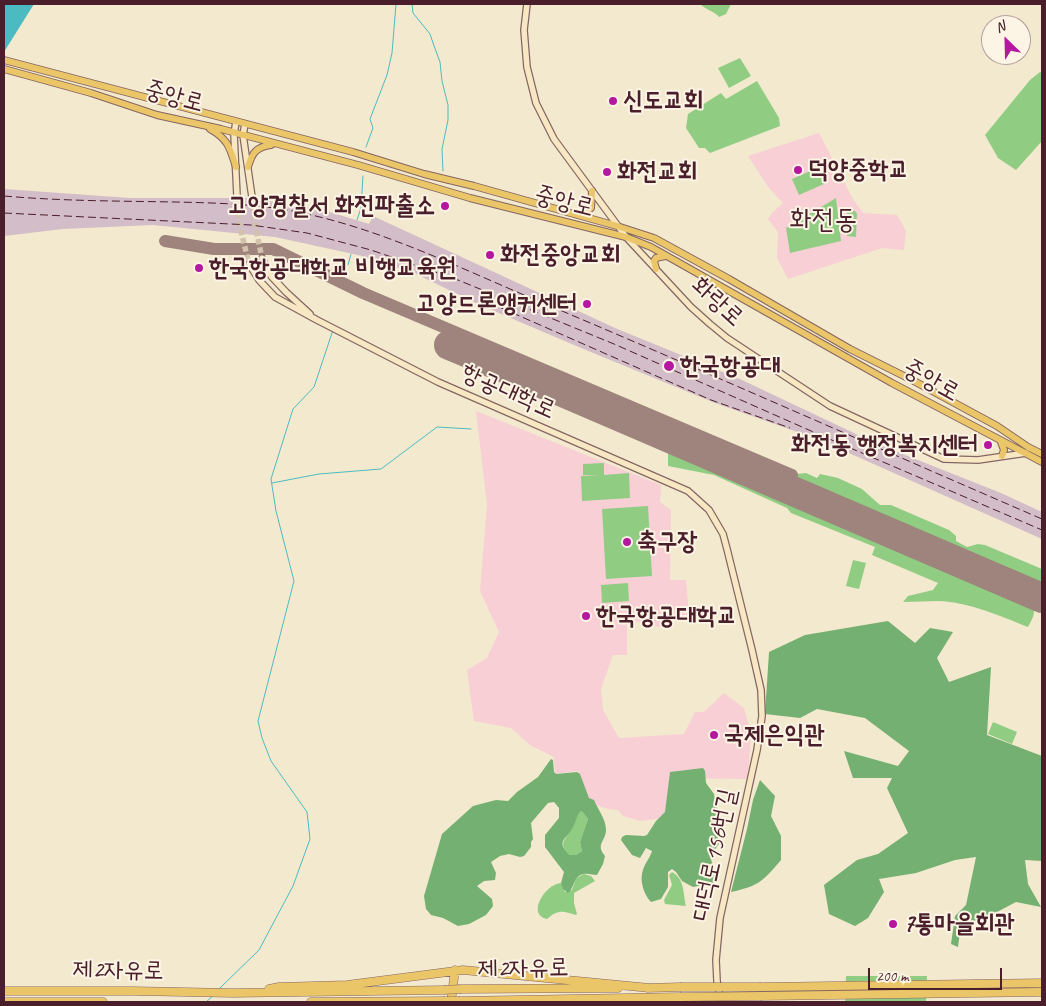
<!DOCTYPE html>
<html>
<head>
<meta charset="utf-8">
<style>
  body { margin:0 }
  #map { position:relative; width:1046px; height:1006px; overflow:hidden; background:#f3e9ce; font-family:Caveat,sans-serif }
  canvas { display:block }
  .frame { position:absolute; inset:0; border:5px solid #4a1f2b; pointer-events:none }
  .north { position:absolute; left:981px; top:15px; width:50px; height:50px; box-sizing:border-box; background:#fcf5e5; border:1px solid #b59f9b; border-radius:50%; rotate:336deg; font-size:14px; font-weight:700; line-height:20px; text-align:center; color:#4a1f2b }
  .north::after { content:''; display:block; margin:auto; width:18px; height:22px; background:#b5179e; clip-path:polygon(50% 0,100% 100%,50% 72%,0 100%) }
  .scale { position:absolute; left:868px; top:968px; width:134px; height:22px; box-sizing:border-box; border:2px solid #4a1f2b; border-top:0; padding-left:6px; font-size:15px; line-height:18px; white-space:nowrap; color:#4a1f2b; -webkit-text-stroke:4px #fcf5e5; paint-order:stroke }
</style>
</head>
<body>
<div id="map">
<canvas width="1046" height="1006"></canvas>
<div class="frame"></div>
<div class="north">N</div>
<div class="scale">200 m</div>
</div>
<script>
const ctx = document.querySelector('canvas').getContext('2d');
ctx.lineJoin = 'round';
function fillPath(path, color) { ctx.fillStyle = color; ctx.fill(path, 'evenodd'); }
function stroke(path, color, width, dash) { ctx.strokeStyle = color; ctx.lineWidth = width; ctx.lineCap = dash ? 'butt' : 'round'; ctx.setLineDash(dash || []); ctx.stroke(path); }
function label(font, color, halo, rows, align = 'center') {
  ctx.font = font + ' Caveat,"Poor Story",sans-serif'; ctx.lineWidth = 4; ctx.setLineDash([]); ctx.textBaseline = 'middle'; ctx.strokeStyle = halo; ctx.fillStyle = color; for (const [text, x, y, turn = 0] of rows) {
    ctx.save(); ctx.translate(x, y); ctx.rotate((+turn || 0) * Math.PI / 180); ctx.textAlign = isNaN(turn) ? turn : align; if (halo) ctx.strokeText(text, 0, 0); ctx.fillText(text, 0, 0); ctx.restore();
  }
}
const built = new Path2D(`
  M 819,133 L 853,199 L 863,213 L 897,215 L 906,231 L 904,250 L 882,248 L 788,279 L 777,258 L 778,232 L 768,219 L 772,213 L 783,203 L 768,187 L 748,156 Z
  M 476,411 L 661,485 L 660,502 L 671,510 L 670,580 L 686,580 L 689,615 L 682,615 L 659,627 L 627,619 L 627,655 L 613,655 L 601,689 L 603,710 L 619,738 L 684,734 L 695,712 L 704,712 L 724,693 L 744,708 L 751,733 L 748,779 L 670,778 L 668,817 L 641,821 L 623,816 L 618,810 L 609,809 L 582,801 L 578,771 L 555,774 L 554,757 L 530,745 L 511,728 L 474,721 L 467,670 L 487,658 L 499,632 L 480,591 L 487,505 Z`);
const industrial = new Path2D(`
  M 4,189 L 130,198 L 251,198 L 323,210 L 369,224 L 373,216 L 615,328 L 742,380 L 875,443 L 1001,493 L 1042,512 L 1042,539 L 858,457 L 803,434 L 715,403 L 586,350 L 480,305 L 414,273 L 358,255 L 275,237 L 153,225 L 63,229 L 4,236 Z`);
const green = new Path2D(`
  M 700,4 L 731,4 L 726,14 L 719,17 C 716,12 706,10 700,4 Z
  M 740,58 L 751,76 L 729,88 L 718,68 Z
  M 1040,72 L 1042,73 L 1042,141 L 1016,170 L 998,158 L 985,135 L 1030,80 Z
  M 757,81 L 779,118 L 780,126 L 710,153 L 705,148 L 699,148 L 686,128 L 688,114 L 721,93 L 726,99 Z
  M 817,168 L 824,184 L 799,195 L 792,179 Z
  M 836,198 L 841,241 L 790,253 L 786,228 Z
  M 847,211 L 855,211 L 857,214 L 856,237 L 847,236 Z
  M 670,447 L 1029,601 C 1038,610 1033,618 1028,627 C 1000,616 969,602 938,601 C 927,601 915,602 903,602 L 908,596 L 933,590 L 938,583 L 872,555 L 875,547 L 791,513 L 787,508 L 714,475 L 668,466 L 668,452 Z
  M 604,463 L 604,475 L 629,473 L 630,498 L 582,501 L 581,476 L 600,475 L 583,475 L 583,464 Z
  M 806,473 L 817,478 L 820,474 L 838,478 L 862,489 L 880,505 L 891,505 L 949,530 L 956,536 L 956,541 L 967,547 L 978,544 L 985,545 L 1042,569 L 1042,593 L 783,482 L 787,477 L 793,479 L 796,474 Z
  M 648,506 L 652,576 L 606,579 L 602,509 Z
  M 853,560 L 866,563 L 859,589 L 846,586 Z
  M 628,583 L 629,601 L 602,603 L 601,585 Z
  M 993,722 L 1017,732 L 1012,744 L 988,734 Z
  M 581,811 L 583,811 L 588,819 L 580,842 L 582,851 L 576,855 L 570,855 C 558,844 564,841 571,830 C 575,824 575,817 581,811 Z
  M 672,872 C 685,879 683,894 686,906 L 665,904 L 664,900 L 672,885 L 669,875 Z
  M 584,874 L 591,876 L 595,881 L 574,893 L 574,903 L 577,914 L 576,915 C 563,911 558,909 547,919 C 526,915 545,884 561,883 L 565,892 L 572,890 L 576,878 Z
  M 846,976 L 927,976 L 926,1002 L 845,1002 Z`);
const forest = new Path2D(`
  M 888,621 L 915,643 L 930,628 L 953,632 L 937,658 L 949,682 L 991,667 L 987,735 L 1042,756 L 1042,861 L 1025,860 L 1028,884 L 1041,907 L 1016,902 L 980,921 L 969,921 L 960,932 L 958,947 L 951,944 L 955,916 L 966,905 L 976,857 L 955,860 L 916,873 L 879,879 L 884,892 L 868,918 L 855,926 L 829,914 L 824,885 L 857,860 L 878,854 L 908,833 L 887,788 L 892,778 L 853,778 L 844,751 L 898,766 L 909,751 L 865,718 L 817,709 L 800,718 L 765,714 L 769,652 L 805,635 Z
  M 551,759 L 553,760 L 554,772 L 556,774 L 577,772 L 580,774 L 589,798 L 594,800 C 598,810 606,819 606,830 C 606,841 595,844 605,856 L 603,864 L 597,875 C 593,875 588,873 584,874 C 573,875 575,888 568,893 L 563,889 L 561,883 L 564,872 L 545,847 L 545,835 L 559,818 L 559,808 L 554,802 L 548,803 L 531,823 L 533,839 L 531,842 L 531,847 L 524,856 L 520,857 L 509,854 L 500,856 L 491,862 L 496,873 L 495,880 L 484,881 L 477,886 L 492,899 L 493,906 L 486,915 L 469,924 L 458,926 L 443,918 L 431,915 L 426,909 L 424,896 L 442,834 L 473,806 L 496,800 L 508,801 L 517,792 L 538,777 ZM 581,811 L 583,812 L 588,819 L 580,842 L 582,851 L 576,855 L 570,855 C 555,841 566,840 572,829 C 576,823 576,816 581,811 Z
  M 703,768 L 705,771 L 706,783 L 714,794 L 717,808 L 716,825 C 727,839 719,843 710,856 L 716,876 L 714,883 L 693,887 L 682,881 L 676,872 L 672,869 L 668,872 L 668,887 L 661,899 L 651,902 C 644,895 639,880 643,870 C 645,863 650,858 652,851 L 646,848 L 640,858 L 632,855 L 621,840 L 622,837 L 626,835 L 644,836 L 647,835 L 656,821 L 665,812 L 670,772 Z
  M 760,780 L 775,796 L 771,816 L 781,836 L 781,860 C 763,881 759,886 731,892 L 747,829 L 753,800 Z`);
const water = new Path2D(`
  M 4,4 L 34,4 L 4,52 Z`);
const stream = new Path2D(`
  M 412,4 L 413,13 L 430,34 L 433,43 L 440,62 L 442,81 L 448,105 L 448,120 L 442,149 L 443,171
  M 366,147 L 373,128 L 370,119 L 387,75 L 392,53 L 396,4
  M 357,220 L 361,208 L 363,176
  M 348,265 L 351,254
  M 272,483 L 319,474 L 381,469 L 437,427 L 471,429
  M 219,989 L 259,950 L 293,886 L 310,839 L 307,812 L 271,761 L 262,738 L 258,721 L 294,581 L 276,511 L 271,479 L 293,409 L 314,387 L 333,330
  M 206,1002 L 213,996`);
const taxiway = new Path2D(`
  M 165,241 L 214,249 L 273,249 L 363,293 L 792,475
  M 659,434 L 664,421
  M 775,468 L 778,474 L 777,482 L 781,487`);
const runway = new Path2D(`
  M 449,345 L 560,391 L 1042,598`);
const secondaryTunnel = new Path2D(`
  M 237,196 L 239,223 L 249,264
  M 252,197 L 255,225 L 262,258`);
const secondary = new Path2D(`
  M 527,4 L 524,30 L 527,67 L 536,103 L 554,139 L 626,237 L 691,307 L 710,324 L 727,338 L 830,406 L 944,459 L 978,460 L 1026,453
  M 236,122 L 234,134 L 237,196
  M 245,124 L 243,135 L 252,197
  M 262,258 L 271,276 L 286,292 L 310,314
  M 249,264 L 259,280 L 275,297 L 317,320 L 438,382 L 688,491 L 709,510 L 723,534 L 727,549 L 752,650 L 761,690 L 762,716 L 757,750 L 720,918 L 716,960 L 717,981 L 721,1002`);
const primary = new Path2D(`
  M 4,60 L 353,152 L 424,174 L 474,186 L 617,226 L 654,238 L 729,279 L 850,349 L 912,380 L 997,426 L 1028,447 L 1042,454
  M 4,69 L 91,93 L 157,115 L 221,129 L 358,165 L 470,198 L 626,237 L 651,247 L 892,383 L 1042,462
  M 210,129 C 228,139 230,148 236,167
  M 248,167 C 252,153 256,147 271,145
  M 579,215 L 586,213 L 591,208 L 592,191
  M 656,269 L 654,261 L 656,258 L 665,256
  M 1001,442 L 1004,450 L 1002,456`);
const highway = new Path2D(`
  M 761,987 L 1042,983
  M 647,988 L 680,987
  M 269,989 L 279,987 L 347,985 L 463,970 L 650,988
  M 461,989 L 618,988
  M 4,991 L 133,991 L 233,993 L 444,990
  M 762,996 L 1042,992
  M 460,1001 L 680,997
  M 4,1002 L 103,1002
  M 311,1002 L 443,1001
  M 451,1002 L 455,970`);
const rail = new Path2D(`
  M 4,196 C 61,201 118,201 175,202 C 219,203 264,204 307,214 C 393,233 474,275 555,308 C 718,377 880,449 1042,519
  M 4,213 L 251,225 L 307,233 L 371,250 L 458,280 L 614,344 L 827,438 L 1042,530
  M 490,303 L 711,400 L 790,428`);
const highwayBridge = new Path2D(`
  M 680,987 L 761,987
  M 444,990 L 461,989
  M 680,997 L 762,996
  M 443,1001 L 460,1001`);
const markers = [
  [613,101,5,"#b5179e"],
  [798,170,5,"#b5179e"],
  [607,172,5,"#b5179e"],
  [445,206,5,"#b5179e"],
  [490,255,5,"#b5179e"],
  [199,268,5,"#b5179e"],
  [587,304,5,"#b5179e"],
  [669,366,6,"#b5179e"],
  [988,445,5,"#b5179e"],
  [627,542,5,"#b5179e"],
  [586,616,5,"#b5179e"],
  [714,735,5,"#b5179e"],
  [893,924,5,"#b5179e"]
];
const streetNames = [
  ["중앙로",174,97,15],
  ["중앙로",564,202,14],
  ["화랑로",717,302,42],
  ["중앙로",931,381,29],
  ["항공대학로",508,392,24],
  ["대덕로156번길",715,855,-78],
  ["제2자유로",523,969,-1],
  ["제2자유로",118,971,1]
];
const poiNames = [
  ["신도교회",623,101],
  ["덕양중학교",808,170],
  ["화전교회",617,172],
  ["고양경찰서 화전파출소",435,206,"right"],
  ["화전중앙교회",500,255],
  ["한국항공대학교 비행교육원",209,268],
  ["고양드론앵커센터",577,304,"right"],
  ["한국항공대",680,366],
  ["화전동 행정복지센터",978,445,"right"],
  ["축구장",637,542],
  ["한국항공대학교",596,616],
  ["국제은익관",724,735],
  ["7통마을회관",903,924]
];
const quarterNames = [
  ["화전동",823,221]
];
fillPath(built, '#f7cfd5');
fillPath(industrial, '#d2bdc8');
fillPath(green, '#90cd83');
fillPath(forest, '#74b071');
fillPath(water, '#4bbbc1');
stroke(stream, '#4bbbc1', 1);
stroke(taxiway, '#9e847c', 12);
stroke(runway, '#9e847c', 30);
stroke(secondaryTunnel, '#d1c1ad', 5.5, [5.5, 3]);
stroke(secondary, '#856664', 8);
stroke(primary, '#856664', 8);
stroke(highway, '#856664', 9);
stroke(secondary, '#f7e8c3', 5.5);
stroke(primary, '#ebc669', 6);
stroke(highway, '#ebc669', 8);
stroke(rail, '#4a1f2b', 1, [8, 4]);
stroke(highwayBridge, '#856664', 9, []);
stroke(highwayBridge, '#ebc669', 8);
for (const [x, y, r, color] of markers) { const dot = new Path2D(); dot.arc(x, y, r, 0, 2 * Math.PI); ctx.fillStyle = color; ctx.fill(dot); stroke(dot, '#fcf5e5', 2); }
label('25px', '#4a1f2b', '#fcf5e5', streetNames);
label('bold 25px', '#4a1f2b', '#fcf5e5', poiNames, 'left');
label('28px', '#4a1f2b', '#fcf5e5', quarterNames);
</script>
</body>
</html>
